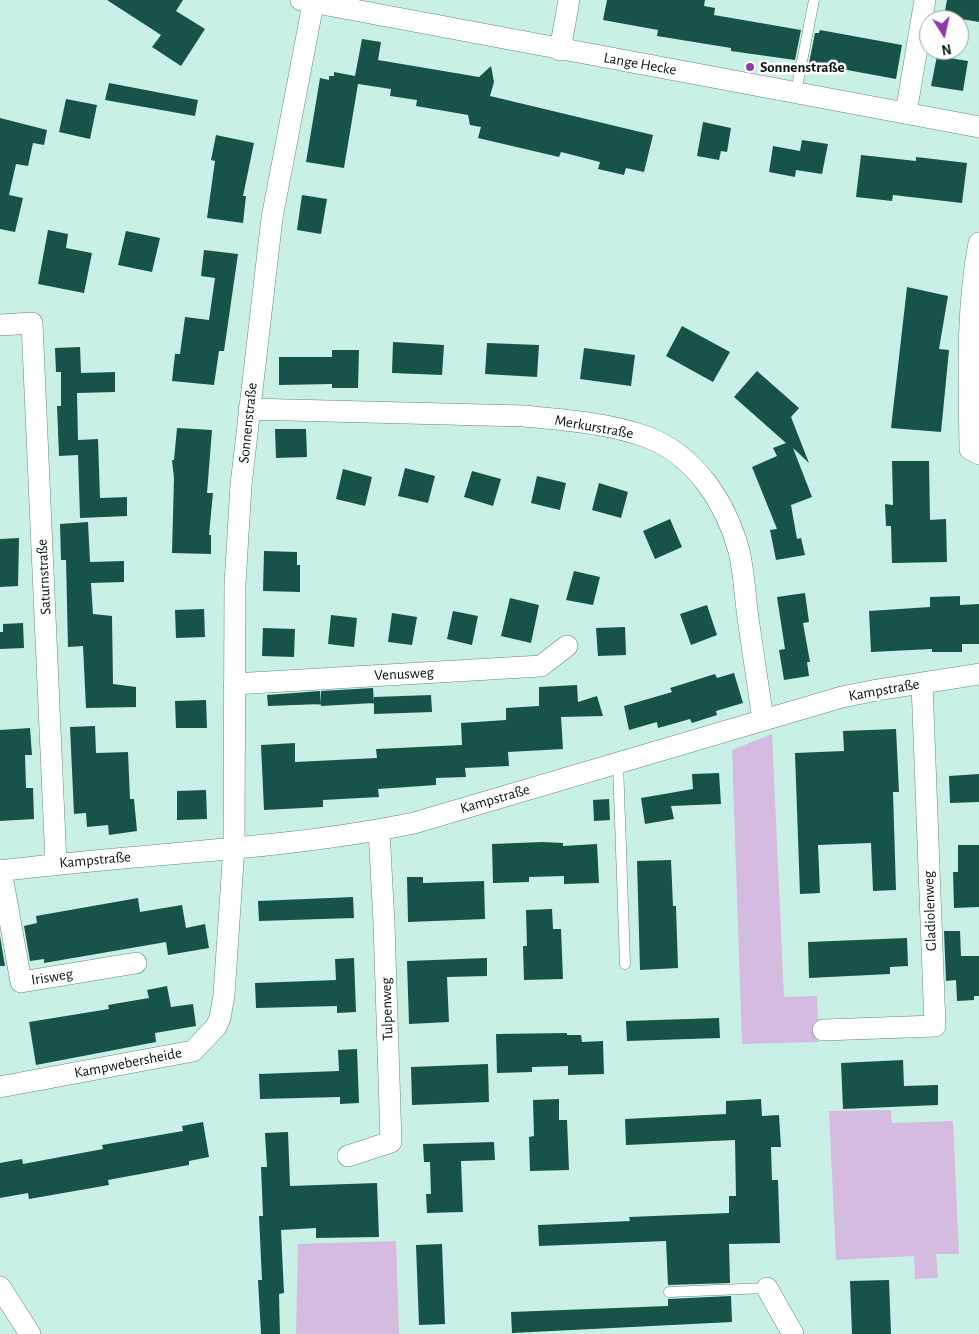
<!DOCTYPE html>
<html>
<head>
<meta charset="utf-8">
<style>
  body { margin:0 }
  #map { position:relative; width:979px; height:1334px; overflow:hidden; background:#c9f0e7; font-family:"Alegreya Sans",sans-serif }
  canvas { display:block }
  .north { position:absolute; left:919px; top:10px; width:50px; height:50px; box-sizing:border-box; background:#fff; border:1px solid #9ba19f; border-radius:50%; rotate:170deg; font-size:14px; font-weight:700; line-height:20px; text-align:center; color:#061310 }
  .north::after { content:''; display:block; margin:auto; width:18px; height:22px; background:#8e3aa8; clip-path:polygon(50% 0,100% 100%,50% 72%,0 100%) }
</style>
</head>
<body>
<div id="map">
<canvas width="979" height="1334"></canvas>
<div class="north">N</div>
</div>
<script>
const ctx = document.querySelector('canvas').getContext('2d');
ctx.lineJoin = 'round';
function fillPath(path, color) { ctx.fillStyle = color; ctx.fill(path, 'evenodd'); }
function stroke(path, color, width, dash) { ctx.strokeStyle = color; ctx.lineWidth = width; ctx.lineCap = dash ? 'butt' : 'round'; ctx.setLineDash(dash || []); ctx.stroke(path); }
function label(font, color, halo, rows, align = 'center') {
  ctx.font = font + ' "Alegreya Sans",sans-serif'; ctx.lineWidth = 5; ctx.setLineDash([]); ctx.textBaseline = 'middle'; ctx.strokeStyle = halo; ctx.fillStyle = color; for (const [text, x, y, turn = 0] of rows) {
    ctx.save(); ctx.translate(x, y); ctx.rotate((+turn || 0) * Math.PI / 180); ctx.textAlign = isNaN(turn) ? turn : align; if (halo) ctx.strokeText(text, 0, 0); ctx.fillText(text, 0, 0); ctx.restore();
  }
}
const green = new Path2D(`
  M 772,734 L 784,997 L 817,996 L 819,1042 L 742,1044 L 732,750 Z
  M 891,1110 L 892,1123 L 953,1121 L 959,1254 L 936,1254 L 938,1278 L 915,1279 L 914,1256 L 836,1260 L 829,1111 Z
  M 396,1241 L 399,1334 L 296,1334 L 298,1244 Z`);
const building = new Path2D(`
  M 107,0 L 183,0 L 176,11 L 205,29 L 181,66 L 152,47 L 161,35 Z
  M 607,0 L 705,0 L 704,6 L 715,8 L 714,15 L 801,30 L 795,60 L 731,51 L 731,48 L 657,36 L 658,30 L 603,20 Z
  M 947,0 L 979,0 L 979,22 L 944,16 Z
  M 820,30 L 902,45 L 896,79 L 809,63 L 815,33 L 819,33 Z
  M 362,39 L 381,42 L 378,60 L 479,77 L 491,66 L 494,82 L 490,96 L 653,135 L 644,172 L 626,168 L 624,175 L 598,169 L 600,162 L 561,152 L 559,157 L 478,138 L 481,127 L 470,125 L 468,115 L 416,106 L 417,100 L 390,96 L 391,89 L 358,84 L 344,168 L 306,162 L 320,78 L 329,80 L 329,76 L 334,76 L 334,72 L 355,76 Z
  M 937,56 L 968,61 L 963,91 L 931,86 Z
  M 109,83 L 198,100 L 195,116 L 105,100 Z
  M 66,99 L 97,105 L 90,139 L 59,132 Z
  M 0,118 L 47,130 L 44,145 L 33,143 L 28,166 L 16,164 L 9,195 L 23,198 L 15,232 L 0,229 Z
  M 703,122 L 731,128 L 727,152 L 721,151 L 719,160 L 697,156 Z
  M 216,135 L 254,143 L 243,196 L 246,196 L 243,223 L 207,218 L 215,161 L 211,160 Z
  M 802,140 L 828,144 L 822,174 L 796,170 L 795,177 L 769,172 L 773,146 L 800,151 Z
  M 861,155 L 916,161 L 916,157 L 967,163 L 962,203 L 893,195 L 892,201 L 856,197 Z
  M 302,195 L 327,199 L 321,234 L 297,230 Z
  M 48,230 L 68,234 L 66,248 L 92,253 L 84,293 L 38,284 Z
  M 126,231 L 160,238 L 152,272 L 118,265 Z
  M 204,250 L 238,254 L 224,351 L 219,351 L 214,385 L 172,381 L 175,354 L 180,354 L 185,317 L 209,320 L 215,278 L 201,276 Z
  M 907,287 L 948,296 L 939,349 L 949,350 L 941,432 L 891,428 Z
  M 682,326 L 730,352 L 713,382 L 666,356 Z
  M 393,342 L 444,345 L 442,375 L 392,373 Z
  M 487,343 L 539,345 L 537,377 L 485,374 Z
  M 80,347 L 81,373 L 115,372 L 115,392 L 77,393 L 78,440 L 98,439 L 100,498 L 127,497 L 127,516 L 80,518 L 78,455 L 59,456 L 57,406 L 61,406 L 61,372 L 56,372 L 55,348 Z
  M 584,348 L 635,355 L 631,386 L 580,379 Z
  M 332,350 L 359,350 L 358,388 L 332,388 L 332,384 L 279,385 L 279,357 L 332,357 Z
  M 757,371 L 799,408 L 791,417 L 809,463 L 793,448 L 812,497 L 791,505 L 797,539 L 801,538 L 805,555 L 776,560 L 770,530 L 777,529 L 752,467 L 777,456 L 773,448 L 786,443 L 734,397 Z
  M 177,428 L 212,430 L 207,493 L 213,493 L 209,535 L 211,535 L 211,554 L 172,553 L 174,478 L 172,460 L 174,460 Z
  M 275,429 L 306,429 L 307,457 L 276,458 Z
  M 892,461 L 929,461 L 930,520 L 946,519 L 947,562 L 892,563 L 891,526 L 886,526 L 885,504 L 893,505 Z
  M 405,468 L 435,476 L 428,503 L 398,496 Z
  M 343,469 L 372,477 L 365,506 L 336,499 Z
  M 472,471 L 501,479 L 493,506 L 464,497 Z
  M 537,476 L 566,483 L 560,510 L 531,503 Z
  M 599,483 L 628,492 L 621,518 L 592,510 Z
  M 670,519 L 682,547 L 655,559 L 643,531 Z
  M 88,522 L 90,562 L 124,561 L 124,582 L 91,583 L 93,614 L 112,616 L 113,684 L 136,687 L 136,707 L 86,708 L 83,646 L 68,647 L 66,560 L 61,560 L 60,524 Z
  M 19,538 L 18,586 L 0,587 L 0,539 Z
  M 264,551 L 297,552 L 297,565 L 300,565 L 300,592 L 263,591 Z
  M 574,571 L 600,577 L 593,605 L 566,600 Z
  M 805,593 L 809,622 L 803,623 L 810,662 L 807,662 L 809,676 L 784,680 L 779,650 L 785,649 L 777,597 Z
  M 960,596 L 960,605 L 979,604 L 979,644 L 962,644 L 962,652 L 932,652 L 932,649 L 871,652 L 869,611 L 930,607 L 930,597 Z
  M 510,598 L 539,605 L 531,643 L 501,636 Z
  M 707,605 L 717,635 L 691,645 L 680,614 Z
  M 204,609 L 205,637 L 176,638 L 175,610 Z
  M 453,611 L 478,616 L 472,645 L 447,639 Z
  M 392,613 L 417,617 L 412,645 L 388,642 Z
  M 331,615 L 357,618 L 354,647 L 328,644 Z
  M 23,623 L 24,648 L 0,649 L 0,632 L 3,632 L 3,624 Z
  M 625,627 L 626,655 L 598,656 L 596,628 Z
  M 263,628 L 295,629 L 294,657 L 262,656 Z
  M 734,673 L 743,703 L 716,711 L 717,715 L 692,723 L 690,719 L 658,728 L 657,722 L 629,730 L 624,706 L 672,692 L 670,688 L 715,674 L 717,678 Z
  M 577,685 L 578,702 L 597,696 L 603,716 L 561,717 L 563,749 L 508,752 L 509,766 L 465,768 L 466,777 L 436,778 L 436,785 L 378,789 L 379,797 L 323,800 L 323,807 L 264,810 L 261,745 L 295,743 L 295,762 L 377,758 L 376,749 L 462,745 L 461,723 L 506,720 L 506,708 L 539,706 L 539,687 Z
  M 373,688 L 374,703 L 321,706 L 321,691 Z
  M 320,691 L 321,704 L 268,706 L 267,695 Z
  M 431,695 L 432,712 L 374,714 L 374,697 Z
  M 206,700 L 207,728 L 176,728 L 175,701 Z
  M 95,726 L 96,753 L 128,752 L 130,799 L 134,799 L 137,831 L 109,835 L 108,825 L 87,827 L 86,813 L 74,814 L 70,727 Z
  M 30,728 L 32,755 L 25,755 L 26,788 L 33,788 L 34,819 L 0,821 L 0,730 Z
  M 896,729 L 899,792 L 893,792 L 896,890 L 873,891 L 871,843 L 818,845 L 820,893 L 800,894 L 795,753 L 844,751 L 843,731 Z
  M 719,773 L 721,804 L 671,806 L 674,819 L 645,824 L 641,798 L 693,789 L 692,774 Z
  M 979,774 L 979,802 L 950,803 L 949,776 Z
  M 206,790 L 207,819 L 177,820 L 177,791 Z
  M 609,799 L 610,820 L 594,821 L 593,800 Z
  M 542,842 L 563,843 L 563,846 L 597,844 L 599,883 L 564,884 L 564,876 L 529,877 L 529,882 L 493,883 L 492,844 Z
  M 958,845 L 979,845 L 979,907 L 954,908 L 953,872 L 958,872 Z
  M 671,860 L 673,906 L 676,906 L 678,968 L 640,970 L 637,861 Z
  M 407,877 L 423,877 L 423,883 L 484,881 L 485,919 L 408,922 Z
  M 353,897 L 354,918 L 259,921 L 258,901 Z
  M 138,898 L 140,912 L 182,905 L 186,928 L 205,924 L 209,948 L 168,955 L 166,942 L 44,963 L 44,959 L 30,961 L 24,926 L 37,923 L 36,916 Z
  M 552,909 L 553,929 L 561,929 L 563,979 L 524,980 L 523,946 L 527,946 L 526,910 Z
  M 944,931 L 960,931 L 961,956 L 979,956 L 979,996 L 974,996 L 974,1000 L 957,1001 L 956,980 L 946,981 Z
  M 0,936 L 5,966 L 0,966 Z
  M 907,938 L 908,966 L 890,967 L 890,974 L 809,978 L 808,942 Z
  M 354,958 L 356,1012 L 337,1013 L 337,1006 L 256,1008 L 255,983 L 336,980 L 335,959 Z
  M 487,958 L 487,976 L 447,977 L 449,1022 L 409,1024 L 407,961 Z
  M 167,986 L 171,1007 L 193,1004 L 196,1026 L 155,1033 L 156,1042 L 36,1065 L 29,1022 L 109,1009 L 108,1005 L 149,998 L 147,990 Z
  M 719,1018 L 720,1038 L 627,1041 L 626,1021 Z
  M 567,1033 L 567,1035 L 581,1035 L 582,1042 L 603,1041 L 604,1074 L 568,1075 L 568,1066 L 532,1067 L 532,1072 L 497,1073 L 496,1034 Z
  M 357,1049 L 359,1103 L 340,1104 L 340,1097 L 260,1099 L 259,1074 L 339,1071 L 338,1050 Z
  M 903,1060 L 904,1086 L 938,1085 L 938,1105 L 843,1109 L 841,1063 Z
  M 488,1064 L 489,1102 L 412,1105 L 411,1067 Z
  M 559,1099 L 559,1120 L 567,1120 L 569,1170 L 530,1171 L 529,1137 L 534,1136 L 533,1100 Z
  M 761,1099 L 762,1116 L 779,1115 L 781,1147 L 771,1147 L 772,1180 L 778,1180 L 780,1243 L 729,1244 L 730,1283 L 668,1285 L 666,1241 L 539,1246 L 538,1225 L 630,1221 L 629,1217 L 729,1213 L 729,1196 L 736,1196 L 735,1140 L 626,1145 L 625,1119 L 726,1114 L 726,1101 Z
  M 203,1122 L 209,1157 L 189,1161 L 189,1165 L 108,1180 L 109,1185 L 29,1199 L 28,1193 L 0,1198 L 0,1163 L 22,1159 L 23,1164 L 103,1149 L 102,1145 L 183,1131 L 182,1126 Z
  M 288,1132 L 290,1186 L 377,1183 L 379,1237 L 316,1238 L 316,1228 L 281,1230 L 284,1293 L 279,1294 L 280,1334 L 261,1334 L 258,1280 L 262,1280 L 259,1216 L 263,1216 L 261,1167 L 267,1167 L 265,1133 Z
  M 494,1142 L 495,1160 L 461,1161 L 463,1212 L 427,1213 L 426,1194 L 431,1194 L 430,1162 L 424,1162 L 423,1144 Z
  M 442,1244 L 445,1324 L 419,1325 L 416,1245 Z
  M 889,1280 L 891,1334 L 852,1334 L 850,1281 Z
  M 731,1296 L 732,1322 L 512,1333 L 511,1312 L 668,1306 L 668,1299 Z`);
const lane = new Path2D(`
  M 796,92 L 814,0
  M 618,763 L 625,964
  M 669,1292 L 767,1288`);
const street = new Path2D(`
  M 301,0 L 979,127
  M 560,50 L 569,0
  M 906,113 L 925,0
  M 979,243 C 966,312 969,380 970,449 L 979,454
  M 0,325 L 32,323 L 56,864
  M 249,409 L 524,416 C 565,420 608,423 647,437 C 695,455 726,503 739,551 C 744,572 745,596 748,618 C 753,652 758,686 763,720
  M 234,684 L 541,666 L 567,646
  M 1,870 L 21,982 L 136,963
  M 0,871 C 138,853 278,851 414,823 L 842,697 L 877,690 L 979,674
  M 823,1030 L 935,1026 L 922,683
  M 0,1087 L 193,1051 L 216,1027 L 220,1018 L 224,995 L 234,847 L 235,584 L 241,485 L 272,218 L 313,4
  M 348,1156 L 391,1142 L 384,923 L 379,830
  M 0,1287 L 30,1334
  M 767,1288 L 793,1334`);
const markers = [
  [750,67,5,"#8e3aa8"]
];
const streetNames = [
  ["Lange Hecke",640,64,10],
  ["Sonnenstraße",248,423,-84],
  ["Merkurstraße",594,427,10],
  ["Saturnstraße",44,577,-93],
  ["Venusweg",404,674,-3],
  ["Kampstraße",884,690,-10],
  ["Kampstraße",495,799,-16],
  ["Kampstraße",95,860,-5],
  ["Gladiolenweg",930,911,-92],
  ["Irisweg",52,977,-9],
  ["Tulpenweg",387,1009,-92],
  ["Kampwebersheide",128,1063,-11]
];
const poiNames = [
  ["Sonnenstraße",760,67]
];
fillPath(green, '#d6bbe0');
fillPath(building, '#175349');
stroke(lane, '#62877e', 11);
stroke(street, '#62877e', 22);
stroke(lane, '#fff', 10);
stroke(street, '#fff', 21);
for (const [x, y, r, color] of markers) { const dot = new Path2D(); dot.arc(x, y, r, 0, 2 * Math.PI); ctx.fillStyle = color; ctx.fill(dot); stroke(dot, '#fff', 2); }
label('15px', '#061310', '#fff', streetNames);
label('bold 15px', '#061310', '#fff', poiNames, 'left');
</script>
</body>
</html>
